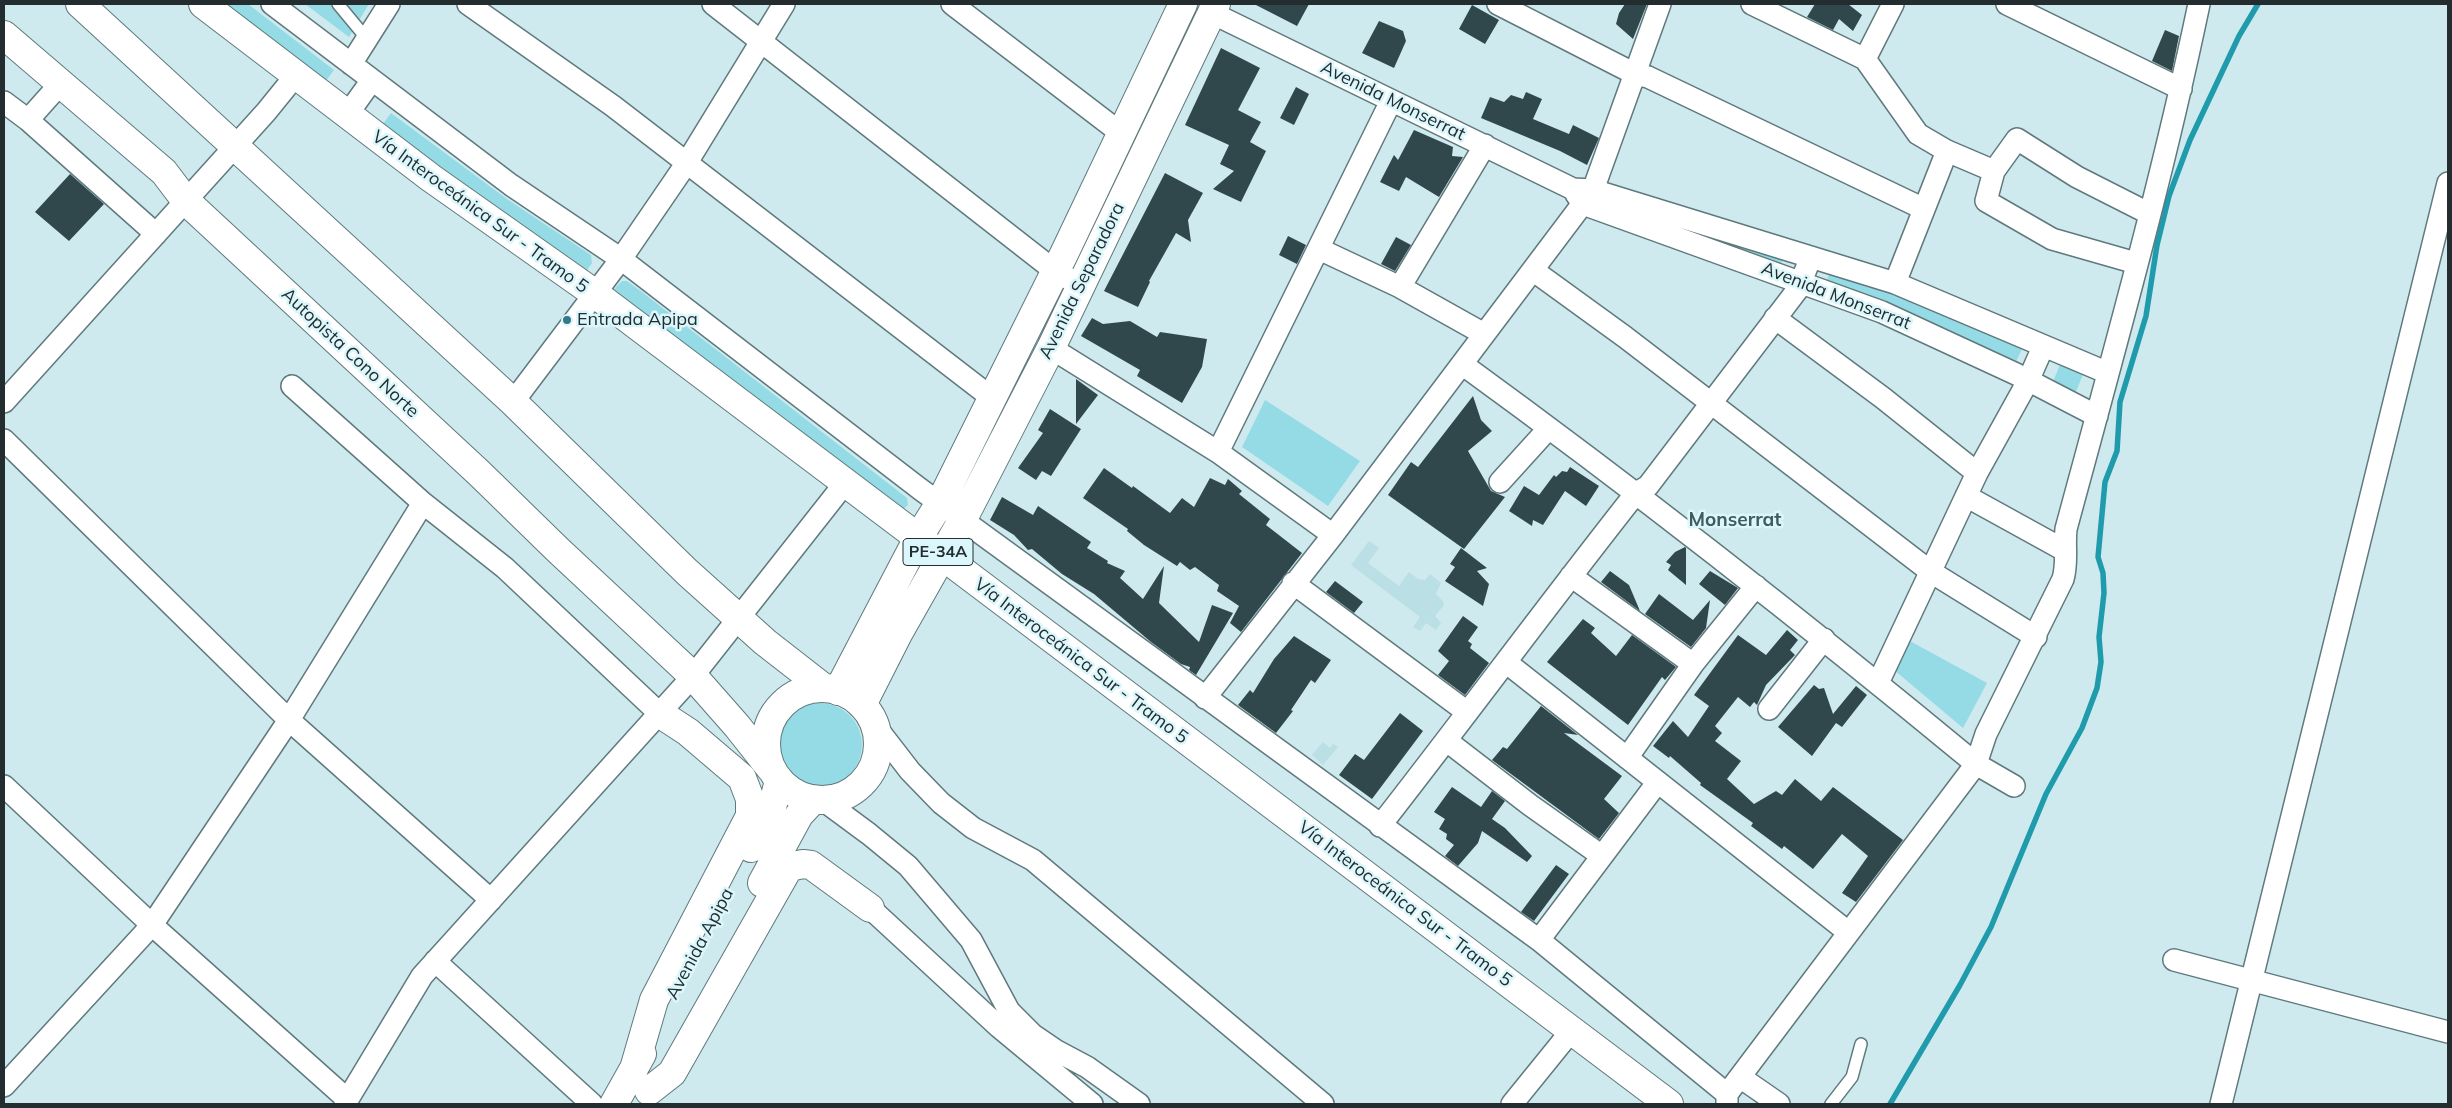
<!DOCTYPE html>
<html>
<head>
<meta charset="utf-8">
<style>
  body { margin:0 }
  #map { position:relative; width:2452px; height:1108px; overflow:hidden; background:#ceeaef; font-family:Mulish,sans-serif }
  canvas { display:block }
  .frame { position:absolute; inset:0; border:5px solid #232d2f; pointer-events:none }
</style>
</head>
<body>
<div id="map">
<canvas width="2452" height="1108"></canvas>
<div class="frame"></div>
</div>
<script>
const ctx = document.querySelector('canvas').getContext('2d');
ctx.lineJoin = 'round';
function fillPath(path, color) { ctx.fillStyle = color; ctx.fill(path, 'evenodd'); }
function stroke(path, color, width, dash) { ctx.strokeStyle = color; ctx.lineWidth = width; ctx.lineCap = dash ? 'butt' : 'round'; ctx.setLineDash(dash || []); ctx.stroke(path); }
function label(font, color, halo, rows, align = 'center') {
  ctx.font = font + ' Mulish,sans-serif'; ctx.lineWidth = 5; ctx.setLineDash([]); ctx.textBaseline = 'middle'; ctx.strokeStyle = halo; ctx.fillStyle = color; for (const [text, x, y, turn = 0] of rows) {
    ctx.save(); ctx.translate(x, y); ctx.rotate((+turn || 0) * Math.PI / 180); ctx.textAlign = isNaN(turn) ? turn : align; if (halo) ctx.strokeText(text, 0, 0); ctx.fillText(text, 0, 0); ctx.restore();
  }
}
const built = new Path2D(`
  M 1369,541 L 1379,548 L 1368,563 L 1399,586 L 1409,572 L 1418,579 L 1425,580 L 1430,574 L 1441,583 L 1436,594 L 1443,601 L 1444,605 L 1435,616 L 1441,623 L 1436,630 L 1426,623 L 1420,631 L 1413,627 L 1420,617 L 1351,565 Z
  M 1323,742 L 1330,748 L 1333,744 L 1338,747 L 1323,765 L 1312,755 Z`);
const green = new Path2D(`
  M 224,4 L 248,4 L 334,70 L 326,81 Z
  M 305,4 L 369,4 L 349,37 Z
  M 1180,34 L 1185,36 L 1078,262 L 1072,259 Z
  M 391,113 L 507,199 L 591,255 L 592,263 L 586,272 L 481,201 L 382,125 Z
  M 1669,224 L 1783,257 L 1781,264 Z
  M 1830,272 L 1895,293 L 2023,347 L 2015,364 L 1945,328 L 1826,282 Z
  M 622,281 L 627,281 L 642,292 L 907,498 L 908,505 L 902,510 L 612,291 Z
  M 1056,294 L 1061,297 L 966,486 L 961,483 Z
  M 2061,362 L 2084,372 L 2075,394 L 2052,384 Z
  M 1265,400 L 1360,461 L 1328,506 L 1242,447 Z
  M 1908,640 L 1987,683 L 1963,728 L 1894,670 Z
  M778 745a42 42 0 1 1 84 0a42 42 0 1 1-84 0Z`);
const stream = new Path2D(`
  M 1890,1104 L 1960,985 L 1991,927 L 2046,794 L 2082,728 L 2097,688 L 2101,662 L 2099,637 L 2104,593 L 2103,573 L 2098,557 L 2105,482 L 2117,451 L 2120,402 L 2146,316 L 2157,245 L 2169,196 L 2190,140 L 2239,36 L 2258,4`);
const building = new Path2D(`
  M 1254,4 L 1309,4 L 1297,26 Z
  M 1625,4 L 1647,4 L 1633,39 L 1616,24 L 1619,13 Z
  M 1815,4 L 1848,4 L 1862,15 L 1853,31 L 1839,19 L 1833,30 L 1807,17 Z
  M 1472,5 L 1499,20 L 1485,44 L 1459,29 Z
  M 1379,21 L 1403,31 L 1406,41 L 1394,68 L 1362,53 Z
  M 2165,30 L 2179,36 L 2172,71 L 2152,61 Z
  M 1221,48 L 1260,68 L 1238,110 L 1261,122 L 1250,142 L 1266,151 L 1241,202 L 1213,189 L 1234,171 L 1220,164 L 1229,145 L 1185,125 Z
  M 1296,87 L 1309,94 L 1294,125 L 1280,118 Z
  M 1526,92 L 1542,99 L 1533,119 L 1569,134 L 1573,125 L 1599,138 L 1587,165 L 1560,151 L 1481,118 L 1490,97 L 1504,102 L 1511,95 L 1523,99 Z
  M 1414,130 L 1453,147 L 1452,156 L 1463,157 L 1439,197 L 1406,177 L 1399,191 L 1380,182 L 1394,155 L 1398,160 Z
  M 1165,173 L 1203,193 L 1188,220 L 1191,242 L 1176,233 L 1149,281 L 1150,282 L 1138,307 L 1104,291 Z
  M 70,174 L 104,204 L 69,241 L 35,212 Z
  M 1288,236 L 1306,245 L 1297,264 L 1279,255 Z
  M 1396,237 L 1411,245 L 1395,271 L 1381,264 Z
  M 1092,318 L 1103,324 L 1130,321 L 1157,337 L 1160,332 L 1207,339 L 1202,367 L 1182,403 L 1137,376 L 1140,370 L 1081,336 Z
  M 1076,379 L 1098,395 L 1076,424 Z
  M 1473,396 L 1481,420 L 1492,431 L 1468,451 L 1491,491 L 1505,497 L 1464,549 L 1388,495 L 1411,462 L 1418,467 Z
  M 1050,409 L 1081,429 L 1051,476 L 1042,471 L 1036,480 L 1018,468 L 1043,433 L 1038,430 Z
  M 1570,467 L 1599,486 L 1586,506 L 1565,491 L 1543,525 L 1533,520 L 1532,526 L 1509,511 L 1524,486 L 1539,495 L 1554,475 L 1556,477 L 1562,471 L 1567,472 Z
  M 1104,468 L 1132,488 L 1133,486 L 1170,513 L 1182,498 L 1194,507 L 1210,478 L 1225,485 L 1228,479 L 1242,491 L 1239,494 L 1270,519 L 1266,525 L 1302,553 L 1241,632 L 1230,623 L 1239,606 L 1217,591 L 1219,585 L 1195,567 L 1190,570 L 1180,562 L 1177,566 L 1144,545 L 1127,531 L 1128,529 L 1083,498 Z
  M 1002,497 L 1033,515 L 1038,506 L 1091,542 L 1087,548 L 1108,561 L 1107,563 L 1125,571 L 1120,578 L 1143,599 L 1164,566 L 1159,603 L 1199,642 L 1212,605 L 1233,613 L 1196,675 L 1189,670 L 1190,667 L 1181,664 L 1151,642 L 1094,594 L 1062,574 L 1032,549 L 1028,550 L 1014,535 L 990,520 Z
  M 1685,547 L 1686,548 L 1686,585 L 1668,570 L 1671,565 L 1666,562 L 1675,552 Z
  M 1461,548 L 1487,568 L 1477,571 L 1489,584 L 1483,606 L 1445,581 L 1455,567 L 1450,564 Z
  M 1610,571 L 1629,585 L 1640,611 L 1601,582 Z
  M 1710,571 L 1738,588 L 1725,605 L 1699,584 Z
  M 1335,581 L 1363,602 L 1354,613 L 1326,592 Z
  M 1659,594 L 1693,620 L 1710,600 L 1706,628 L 1691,647 L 1645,614 Z
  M 1463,616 L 1478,627 L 1468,641 L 1472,644 L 1470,648 L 1489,663 L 1465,695 L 1438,675 L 1449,661 L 1438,651 Z
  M 1583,619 L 1595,628 L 1591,633 L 1616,656 L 1632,635 L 1676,667 L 1665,680 L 1662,677 L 1628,725 L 1547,662 Z
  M 1787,630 L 1798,640 L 1790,650 L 1795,655 L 1766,685 L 1757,705 L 1754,702 L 1750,707 L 1738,697 L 1715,726 L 1722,733 L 1715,741 L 1741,761 L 1727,779 L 1754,804 L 1776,791 L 1782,795 L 1795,779 L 1821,801 L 1833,787 L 1903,840 L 1856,902 L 1842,893 L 1868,856 L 1842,834 L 1813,869 L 1784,846 L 1782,849 L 1751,826 L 1753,823 L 1700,785 L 1701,783 L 1670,756 L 1669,758 L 1653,746 L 1673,721 L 1688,737 L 1709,706 L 1694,695 L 1738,635 L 1766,655 Z
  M 1294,636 L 1331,660 L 1315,683 L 1311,680 L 1291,710 L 1293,711 L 1276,733 L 1238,705 L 1250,690 L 1253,693 L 1274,659 Z
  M 1814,685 L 1819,689 L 1824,688 L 1833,714 L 1856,686 L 1867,695 L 1842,727 L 1836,723 L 1812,756 L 1778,727 Z
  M 1541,706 L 1578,735 L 1564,733 L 1622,776 L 1604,799 L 1619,813 L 1599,839 L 1492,760 L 1503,747 L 1507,749 Z
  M 1400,713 L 1423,731 L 1372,799 L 1339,775 L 1355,754 L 1364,760 Z
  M 1452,787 L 1481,807 L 1492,791 L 1505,801 L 1492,819 L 1505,828 L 1532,856 L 1527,862 L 1482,831 L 1478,843 L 1458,866 L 1445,856 L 1454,845 L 1446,839 L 1447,834 L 1439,829 L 1445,819 L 1434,812 Z
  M 1556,865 L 1569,874 L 1534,921 L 1521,912 Z`);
const service = new Path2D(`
  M 338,4 L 367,39
  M 1831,1104 L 1852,1077 L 1861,1044`);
const minor = new Path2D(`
  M 272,4 L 511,185 L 621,259 L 920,489 L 1539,940 L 1727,1094
  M 468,4 L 613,106 L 992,398
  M 713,4 L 1055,271 L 1080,285
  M 952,4 L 1122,134
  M 1498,4 L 1635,74 L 1648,77 L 1924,209
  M 1752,4 L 1865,59 L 1918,134 L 1947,151 L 1994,171
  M 2007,4 L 2181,89
  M 1212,13 L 1573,189 L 1593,190 L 1895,283 L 2108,373
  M 1865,59 L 1893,4
  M 351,64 L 389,4
  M 4,102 L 28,120 L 156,234
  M 347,115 L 372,80
  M 28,120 L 61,83
  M 1576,194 L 1583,204 L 1882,312 L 2016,374 L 2097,416
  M 1319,249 L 1400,287 L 1484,334
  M 2136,263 L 2052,239 L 1986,201 L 1994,171 L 2017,139 L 2077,177 L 2150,214
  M 1534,271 L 1625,337 L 1931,572 L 2036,637
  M 1895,283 L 1947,151
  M 1400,287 L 1485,145
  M 1775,318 L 1883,398 L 1977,473
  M 1051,348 L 1218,452 L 1333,535
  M 1462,364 C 1638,492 1809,626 1976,764 L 2014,786
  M 292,386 L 423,503 L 505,568 L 659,713
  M 4,402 L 266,112 L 296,75
  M 513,402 L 621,259 L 686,164 L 784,4
  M 4,440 L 289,720 L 491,900
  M 1218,452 L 1391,101
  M 1500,482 L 1549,428
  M 1966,496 L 2064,550
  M 1571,576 L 1693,664
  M 1293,583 L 1467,712
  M 1507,663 L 1848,932
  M 1878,683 L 1977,473 L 2028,381 L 2043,347
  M 1205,698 L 1333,535 L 1593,190 L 1660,4
  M 1769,709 L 1824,639
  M 876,727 L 910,771 L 941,803 L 973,828 L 1033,860 L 1323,1104
  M 1447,741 L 1530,805 L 1602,856
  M 1627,758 L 1693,664 L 1756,586
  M 4,786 L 152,925 L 348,1100
  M 823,800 L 869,834 L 908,866 L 971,940 L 1009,1011 L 1033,1035 L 1055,1050 L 1087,1067 L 1139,1104
  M 1380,826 C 1466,716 1549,603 1636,493 L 1648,486 L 1798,289 L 1811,257
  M 870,908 L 999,1027 L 1092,1104
  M 1539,940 L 1657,783
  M 2174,960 L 2448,1032
  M 435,961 L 592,1104
  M 1740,1077 L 1779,1104
  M 4,1086 L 152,925 L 289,720 L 423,503
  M 345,1104 L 422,976 L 693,676 L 845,483
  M 1512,1104 L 1572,1030
  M 1727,1104 L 1727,1094 L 1976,764 L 1986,734 L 2063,579 C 2068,562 2064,546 2066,529 C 2113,355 2162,181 2199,4
  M 2221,1104 L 2448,183`);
const tertiary = new Path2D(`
  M 838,691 L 918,538 L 940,503 L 1064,254 L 1183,4
  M 862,705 L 899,632 L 963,519 L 1051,348 L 1216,4`);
const secondary = new Path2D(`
  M 80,4 L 513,402 L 687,572 L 765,642 L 824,688
  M 4,35 L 164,172 L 186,201 L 479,473 L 558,550 L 693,676 L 737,726 L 771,769
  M766 744a56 56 0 1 1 112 0a56 56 0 1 1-112 0Z
  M 751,848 L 771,811 L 779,781
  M 762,883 L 799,815 L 813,800
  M 634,1069 L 654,1000 L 750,816 L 750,799 L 742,778 L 688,732 L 659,713
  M 649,1091 L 672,1073 L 789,867 L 803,864 L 811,865 L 870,908
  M 614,1104 L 642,1054`);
const trunk = new Path2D(`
  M 203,4 L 431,178 L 594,293 L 1669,1104`);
const markers = [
  [567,320,5,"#337a85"]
];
const shields = [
  [938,552,70]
];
const shieldNames = [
  ["PE-34A",938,552]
];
const streetNames = [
  ["Avenida Monserrat",1393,101,26],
  ["Vía Interoceánica Sur - Tramo 5",480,212,36],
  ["Avenida Separadora",1082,281,-64],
  ["Avenida Monserrat",1836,296,21],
  ["Autopista Cono Norte",350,353,43],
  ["Vía Interoceánica Sur - Tramo 5",1081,661,37],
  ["Vía Interoceánica Sur - Tramo 5",1405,904,37],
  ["Avenida Apipa",700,944,-62]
];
const poiNames = [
  ["Entrada Apipa",577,320]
];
const neighbourhoodNames = [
  ["Monserrat",1735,520]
];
fillPath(built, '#badfe5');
fillPath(green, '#94dbe6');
stroke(stream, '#209bab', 5.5);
fillPath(building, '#30484c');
stroke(service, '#5f797d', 14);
stroke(minor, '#5f797d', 24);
stroke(tertiary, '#5f797d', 30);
stroke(secondary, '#5f797d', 30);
stroke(trunk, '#5f797d', 30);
stroke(service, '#fff', 11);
stroke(minor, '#fff', 21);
stroke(tertiary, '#fff', 28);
stroke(secondary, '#fff', 28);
stroke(trunk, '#fff', 28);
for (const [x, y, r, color] of markers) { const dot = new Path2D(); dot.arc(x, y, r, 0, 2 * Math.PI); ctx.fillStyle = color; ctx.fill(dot); stroke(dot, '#dbf7fc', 2); }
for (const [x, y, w] of shields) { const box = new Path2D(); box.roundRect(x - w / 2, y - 13.5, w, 27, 4); ctx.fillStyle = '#dbf7fc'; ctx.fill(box); stroke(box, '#232d2f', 1); }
label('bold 16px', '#232d2f', null, shieldNames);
label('18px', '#232d2f', '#dbf7fc', streetNames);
label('18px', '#232d2f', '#dbf7fc', poiNames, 'left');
label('bold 19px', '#425b5f', '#dbf7fc', neighbourhoodNames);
</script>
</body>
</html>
